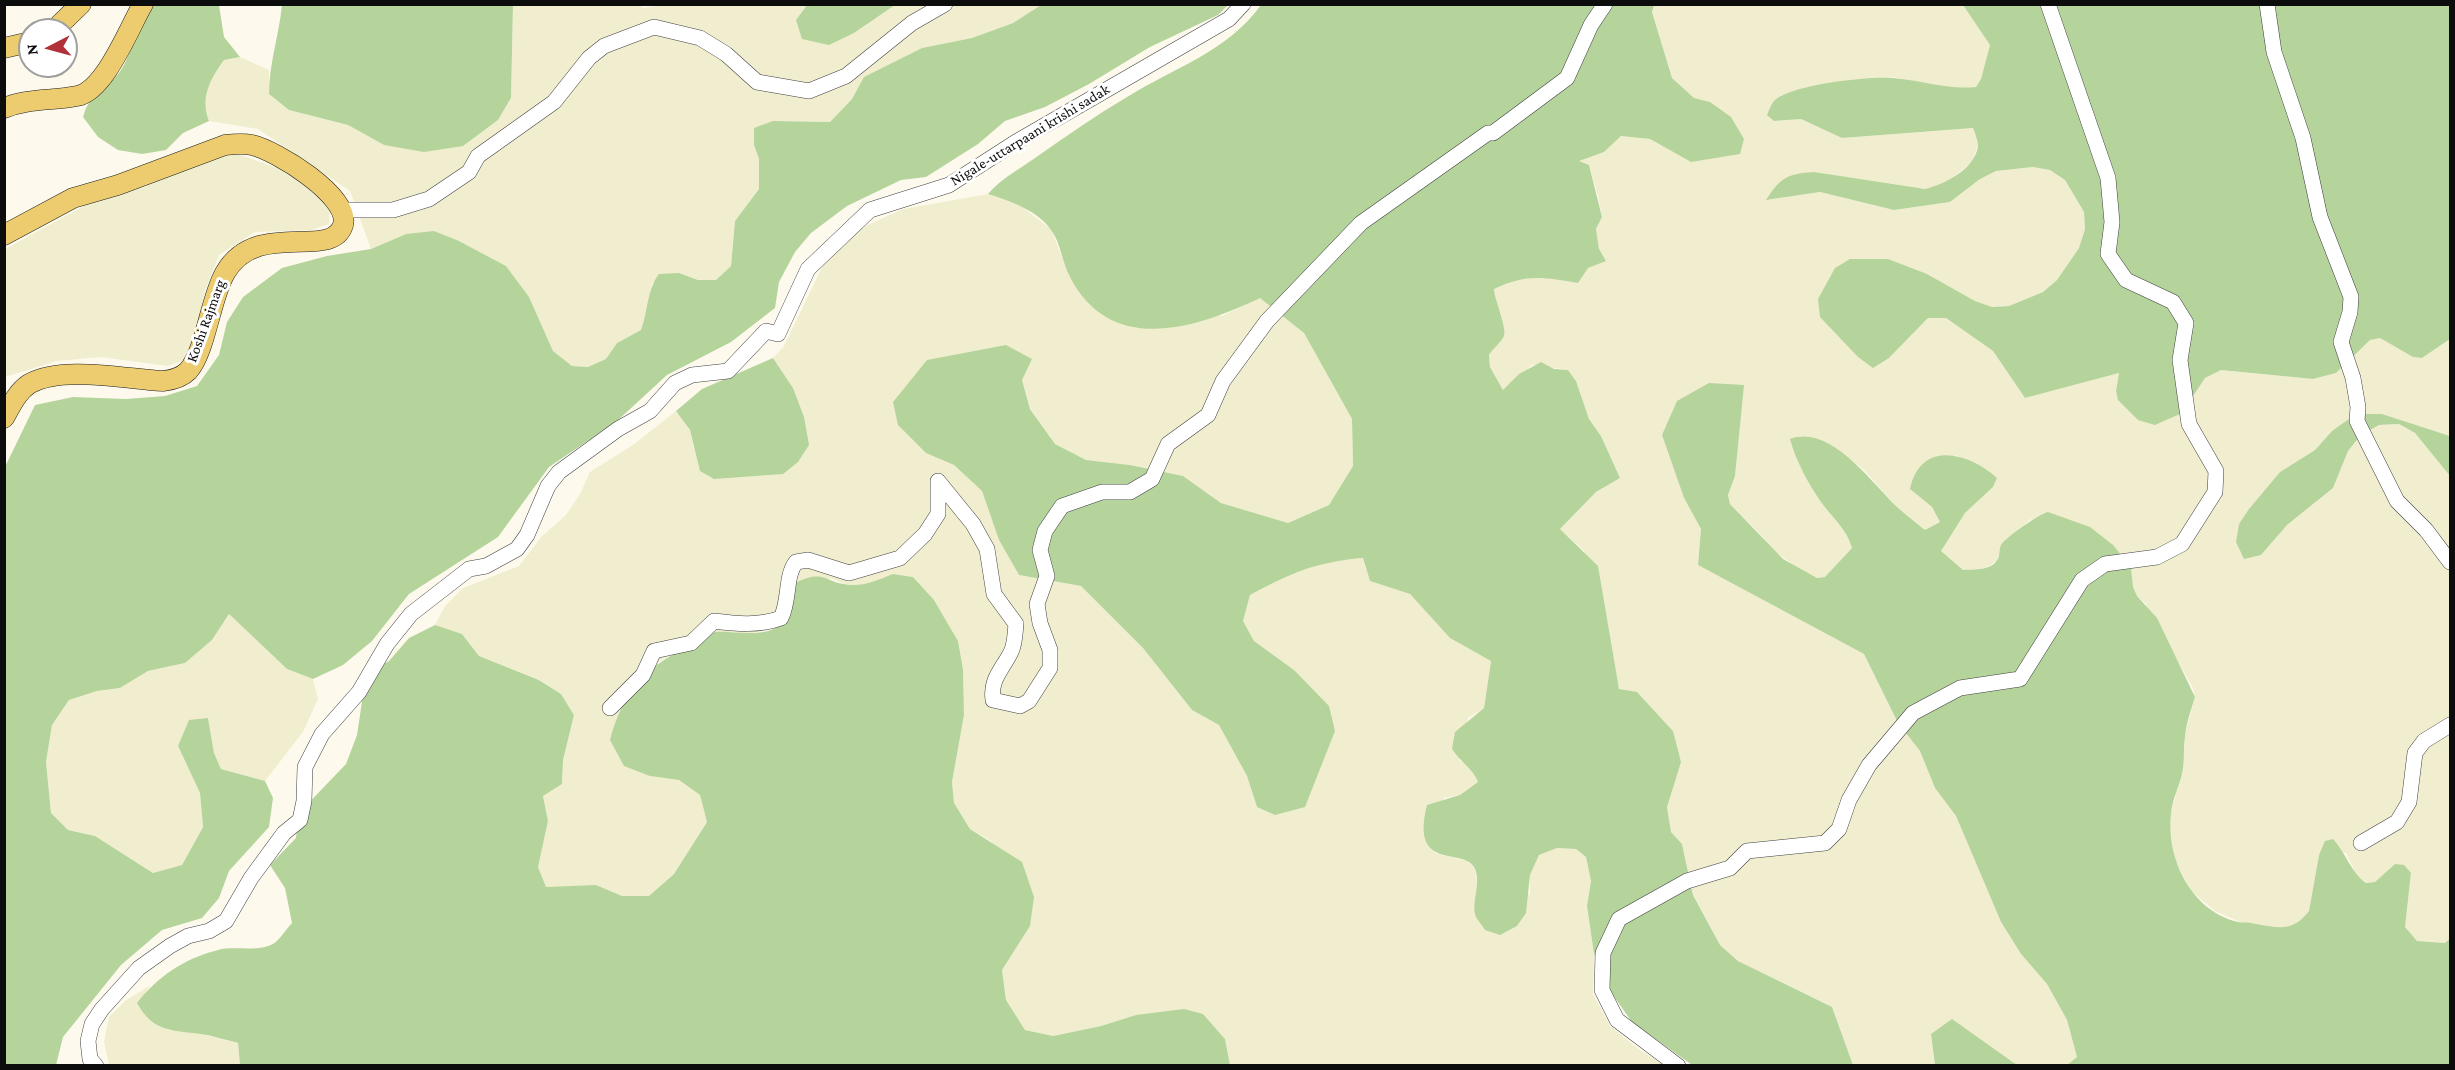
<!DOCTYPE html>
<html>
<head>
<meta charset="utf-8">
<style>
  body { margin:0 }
  #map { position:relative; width:2455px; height:1070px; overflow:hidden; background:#fdfaed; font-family:"Crimson Pro",serif }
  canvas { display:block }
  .frame { position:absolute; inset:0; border:6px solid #0c0c0c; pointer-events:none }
  .north { position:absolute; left:18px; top:18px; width:60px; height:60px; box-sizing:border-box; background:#fff; border:2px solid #9e9e9e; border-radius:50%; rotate:264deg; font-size:16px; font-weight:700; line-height:24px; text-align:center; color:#0c0c0c }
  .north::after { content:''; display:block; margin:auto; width:21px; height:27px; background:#b03138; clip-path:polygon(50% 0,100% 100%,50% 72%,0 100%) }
</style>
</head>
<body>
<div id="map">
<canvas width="2455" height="1070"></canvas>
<div class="frame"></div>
<div class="north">N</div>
</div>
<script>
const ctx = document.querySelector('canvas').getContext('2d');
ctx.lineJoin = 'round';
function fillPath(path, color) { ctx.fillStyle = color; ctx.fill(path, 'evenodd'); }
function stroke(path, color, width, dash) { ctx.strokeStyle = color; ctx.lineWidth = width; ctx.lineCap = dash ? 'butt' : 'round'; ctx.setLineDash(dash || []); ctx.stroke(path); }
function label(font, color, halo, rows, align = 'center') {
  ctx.font = font + ' "Crimson Pro",serif'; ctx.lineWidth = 6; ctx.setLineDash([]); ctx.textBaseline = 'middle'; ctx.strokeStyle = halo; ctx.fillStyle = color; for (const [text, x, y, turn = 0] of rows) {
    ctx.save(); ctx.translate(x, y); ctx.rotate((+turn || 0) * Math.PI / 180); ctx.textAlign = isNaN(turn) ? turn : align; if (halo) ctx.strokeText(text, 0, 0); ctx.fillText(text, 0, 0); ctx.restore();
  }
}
const farmland = new Path2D(`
  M 637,4 L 643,8 L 671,4 L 807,5 L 796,20 L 854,33 L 895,5 L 1041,5 L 1013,23 L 972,38 L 922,48 L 865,77 L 852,99 L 830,122 L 773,121 L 754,145 L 759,159 L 759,189 L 735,221 L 731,266 L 716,280 L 698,280 L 679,273 L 652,283 L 647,313 L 641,330 L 617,343 L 607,359 L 588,367 L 572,366 L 553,351 L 529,298 L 506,266 L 459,241 L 406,234 L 371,249 L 350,191 L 258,129 L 209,121 L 204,109 L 209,81 L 224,60 L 240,57 L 269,70 L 269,94 L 289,110 L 348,125 L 384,145 L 463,146 L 498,120 L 511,98 L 513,5 Z
  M 1654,5 L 1963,5 L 1990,45 L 1981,79 L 1976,87 L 1958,89 L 1892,77 L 1816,85 L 1780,96 L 1774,121 L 1801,119 L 1842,138 L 1974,128 L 1978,145 L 1972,162 L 1943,185 L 1925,189 L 1908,188 L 1814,172 L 1767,200 L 1820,192 L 1894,210 L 1950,202 L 1980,179 L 1996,171 L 2033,167 L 2050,170 L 2065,180 L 2084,212 L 2085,229 L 2079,248 L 2057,280 L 2043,292 L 2009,306 L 1992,307 L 1975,301 L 1927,274 L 1889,358 L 1928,318 L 1946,318 L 1993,351 L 2025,398 L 2119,373 L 2116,391 L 2182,413 L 2205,378 L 2221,370 L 2313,379 L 2336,373 L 2370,340 L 2380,338 L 2413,357 L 2422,358 L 2450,339 L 2450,436 L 2382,414 L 2332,431 L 2315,450 L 2280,472 L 2239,524 L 2261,555 L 2287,525 L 2333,488 L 2348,451 L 2361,435 L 2379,425 L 2399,424 L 2415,433 L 2450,476 L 2450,938 L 2445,943 L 2417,941 L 2405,927 L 2411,873 L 2395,865 L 2375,882 L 2366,883 L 2358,878 L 2346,853 L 2323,851 L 2319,855 L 2309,911 L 2303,919 L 2288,929 L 2270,928 L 2240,922 L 2215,911 L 2191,891 L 2175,860 L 2170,832 L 2171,811 L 2183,772 L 2185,734 L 2195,697 L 2193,688 L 2145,603 L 2137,596 L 2133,587 L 2131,567 L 2031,519 L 2002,544 L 1998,560 L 1991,565 L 1983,569 L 1963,570 L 1940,551 L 1965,513 L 1993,487 L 1997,478 L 1956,455 L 1910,489 L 1932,507 L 1940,522 L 1925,530 L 1895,505 L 1863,469 L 1828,444 L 1820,500 L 1850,540 L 1852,548 L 1825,577 L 1817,578 L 1808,575 L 1768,547 L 1763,537 L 1730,504 L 1728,495 L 1735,476 L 1743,385 L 1662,435 L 1684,498 L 1701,529 L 1698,565 L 1864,654 L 1898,723 L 1920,751 L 1935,788 L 1956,816 L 2001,922 L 2021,954 L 2047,984 L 2067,1020 L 2077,1057 L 2067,1065 L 2019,1065 L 1931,1034 L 1935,1065 L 1853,1065 L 1832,1007 L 1738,961 L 1720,945 L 1693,894 L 1682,844 L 1671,832 L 1667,807 L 1673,786 L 1673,731 L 1638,693 L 1619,689 L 1608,634 L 1584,551 L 1560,529 L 1596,492 L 1620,478 L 1601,436 L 1589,419 L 1576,381 L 1568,370 L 1532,365 L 1503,390 L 1490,367 L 1489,355 L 1504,336 L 1494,289 L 1516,279 L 1545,277 L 1578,283 L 1599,249 L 1596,229 L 1602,217 L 1598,196 L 1589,165 L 1578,161 L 1604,152 L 1621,136 L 1650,139 L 1691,162 L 1710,102 L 1694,98 L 1672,78 L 1652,12 Z
  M 226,150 L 292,173 L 330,204 L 329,224 L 311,230 L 255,232 L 219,255 L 205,291 L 196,332 L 184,361 L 167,366 L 101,357 L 57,361 L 5,377 L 5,249 L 91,202 L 145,187 L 174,171 Z
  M 988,194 L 1017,203 L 1051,229 L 1070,278 L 1222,316 L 1260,297 L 1304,333 L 1352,419 L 1353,466 L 1329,505 L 1288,523 L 1221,503 L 1183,476 L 1130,465 L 1086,460 L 1055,444 L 1030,408 L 1022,380 L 926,453 L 954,465 L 982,491 L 999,540 L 1019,575 L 1081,586 L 1143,648 L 1192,710 L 1219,725 L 1247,776 L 1257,807 L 1324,755 L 1335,731 L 1294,670 L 1254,641 L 1243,621 L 1250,595 L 1290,573 L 1328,561 L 1363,558 L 1370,581 L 1410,594 L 1450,638 L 1491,660 L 1484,708 L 1468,718 L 1459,760 L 1473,769 L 1478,782 L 1460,795 L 1444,798 L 1435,853 L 1467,861 L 1474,867 L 1478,882 L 1475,915 L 1530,894 L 1530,875 L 1539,855 L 1557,848 L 1576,849 L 1586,857 L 1591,881 L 1587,906 L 1594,954 L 1593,994 L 1610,1026 L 1640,1050 L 1665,1065 L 1230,1065 L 1225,1039 L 1203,1014 L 1136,1015 L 1101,1026 L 1053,1036 L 1025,1030 L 1006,1000 L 1002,970 L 1030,926 L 991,841 L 970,829 L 954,803 L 952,782 L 964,715 L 963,669 L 958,641 L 934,600 L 913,577 L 893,574 L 868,584 L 850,586 L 830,578 L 772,629 L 753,633 L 713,632 L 658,662 L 650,776 L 679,780 L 700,795 L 707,822 L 674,874 L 649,896 L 622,896 L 596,885 L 546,888 L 538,867 L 548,821 L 543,796 L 562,784 L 563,760 L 574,715 L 561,694 L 540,680 L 479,656 L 462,634 L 435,625 L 445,606 L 463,588 L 519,566 L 541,537 L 566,515 L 580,494 L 590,472 L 633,445 L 676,411 L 690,430 L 694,448 L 793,388 L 773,358 L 784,346 L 822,267 L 861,228 L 903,209 Z
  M 229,614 L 287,669 L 313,679 L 318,699 L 303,732 L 265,781 L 221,769 L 214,753 L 208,718 L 178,746 L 200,793 L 203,827 L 182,865 L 153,873 L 95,836 L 68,830 L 51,813 L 46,762 L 52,725 L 69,700 L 97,691 L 120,688 L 148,671 L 185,663 L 212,640 Z
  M 151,985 L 138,1003 L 204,1035 L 238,1043 L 240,1065 L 109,1065 L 104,1042 L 109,1017 L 126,1000 Z`);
const forest = new Path2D(`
  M 151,5 L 219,5 L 224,37 L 240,57 L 224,60 C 210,79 200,98 209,121 L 183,133 L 166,150 L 142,154 L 118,150 L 98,137 L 83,117 C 90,91 108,90 121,70 C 134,50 135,23 151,5 Z
  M 282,5 L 513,5 L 511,98 L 498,120 L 463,146 L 424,152 L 384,145 L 348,125 L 289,110 L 269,94 C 269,64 279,35 282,5 Z
  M 807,5 L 807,4 L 895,5 L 854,33 L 829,45 L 802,39 L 796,20 Z
  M 1041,5 L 1228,5 L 1218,15 L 1150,47 L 1089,84 L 1045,107 L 1005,121 L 978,144 L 926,177 L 901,180 L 847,206 L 811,233 L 795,252 L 779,282 L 775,308 L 731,342 L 667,375 L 617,421 L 549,467 L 498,537 L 409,594 L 372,641 L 343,665 L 313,679 L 287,669 L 229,614 L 212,640 L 185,663 L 148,671 L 120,688 L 97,691 L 69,700 L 52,725 L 46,762 L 51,813 L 68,830 L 95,836 L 153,873 L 182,865 L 203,827 L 200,793 L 178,746 L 189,720 L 208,718 L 214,753 L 221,769 L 265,781 L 273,798 L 269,827 L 229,871 L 219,898 L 202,918 L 162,930 L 121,965 L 63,1037 L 56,1065 L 5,1066 L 4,469 L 35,405 L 73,397 L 126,399 L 165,396 L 197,386 L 219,355 L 227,322 L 243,297 L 282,268 L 327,256 L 371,249 L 406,234 L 434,231 L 459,241 L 506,266 L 529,297 L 553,351 L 572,366 L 588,367 L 606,359 L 617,343 L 641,330 C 648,312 647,289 659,274 L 679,273 L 698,280 L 716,280 L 731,266 L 735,221 L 759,189 L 759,159 L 754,145 L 754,128 L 773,121 L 830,122 L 852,99 L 864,77 L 922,48 L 972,38 L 1013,23 Z
  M 1261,5 L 1654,5 L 1652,12 L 1672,78 L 1694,98 L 1710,102 L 1731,117 L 1744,139 L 1740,154 L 1691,162 L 1650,139 L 1621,136 L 1604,152 L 1579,161 L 1589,165 L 1602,217 L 1596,229 L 1599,249 L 1606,261 L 1588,268 L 1578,283 C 1543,277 1526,274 1494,289 C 1495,301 1507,328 1504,336 C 1501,342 1493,349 1489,355 L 1490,367 L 1503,390 L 1519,374 L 1541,362 L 1554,369 L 1568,370 L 1576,381 L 1589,419 L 1601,436 L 1620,478 L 1596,492 L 1560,529 L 1598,566 L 1619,689 L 1637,692 L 1673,731 L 1681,762 L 1667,807 L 1671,832 L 1682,844 L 1693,895 L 1720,945 L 1738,961 L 1832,1007 L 1853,1065 L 1692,1065 L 1632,1022 L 1608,988 L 1594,954 L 1587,906 L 1591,881 L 1586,857 L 1576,849 L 1557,848 L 1539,855 L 1530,875 L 1526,913 L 1517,926 L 1500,935 L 1485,930 C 1482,925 1476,919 1475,914 C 1472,899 1482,882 1474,867 C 1462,847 1410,872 1427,805 L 1460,795 L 1478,782 C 1472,767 1461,763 1452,749 L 1455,732 L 1484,708 L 1491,661 L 1450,638 L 1410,594 L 1370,581 L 1363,558 C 1315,562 1291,573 1250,595 L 1243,621 L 1254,641 L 1294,670 L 1329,706 L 1335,731 L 1305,807 L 1275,815 L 1257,807 L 1247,776 L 1219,725 L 1192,710 L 1143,648 L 1081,586 L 1019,575 L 999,540 L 982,491 L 954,465 L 926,453 L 898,425 L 893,402 L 927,360 L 1006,345 L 1032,359 L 1022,380 L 1030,409 L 1055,444 L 1086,460 L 1130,465 L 1183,476 L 1221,503 L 1288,523 L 1329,505 L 1353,466 L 1352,419 L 1304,333 L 1260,298 C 1197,328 1111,357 1070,277 C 1062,263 1061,243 1051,230 C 1039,211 1008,200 988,194 C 1002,178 1018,170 1035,158 C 1065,137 1095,116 1127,97 C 1174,68 1228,51 1261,5 Z
  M 1963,5 L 2450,5 L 2450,339 L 2422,358 L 2413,357 L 2380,338 L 2370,340 L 2336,373 L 2313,379 L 2221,370 L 2205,378 L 2182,413 L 2155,425 L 2138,420 L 2118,400 L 2116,391 L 2119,373 L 2025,398 L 1993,351 L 1946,318 L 1928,318 L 1889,358 L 1873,368 L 1858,357 L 1820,317 L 1818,299 L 1835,268 L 1850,259 L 1888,259 L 1927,274 L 1975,301 L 1992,307 L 2009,306 L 2043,292 L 2057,280 L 2079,248 L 2085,229 L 2084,212 L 2065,180 L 2050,170 L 2033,167 L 1996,171 L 1980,179 L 1950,202 L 1894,210 L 1820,192 L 1766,200 C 1781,177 1787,174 1814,172 L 1925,189 C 1945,184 1975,169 1978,146 C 1978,141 1975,133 1973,128 L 1842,138 L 1801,119 L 1774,121 L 1767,115 C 1770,108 1772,101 1779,97 C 1801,84 1868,76 1893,78 C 1921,80 1947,90 1976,87 L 1981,79 L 1990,45 Z
  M 773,358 L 793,388 L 804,417 L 809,445 L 798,462 L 783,474 L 714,479 L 700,471 L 690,430 L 676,411 L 702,389 Z
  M 1709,383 L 1744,385 L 1735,476 L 1728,495 L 1730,504 L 1783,559 L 1817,578 L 1825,577 L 1852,548 C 1848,531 1831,516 1821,502 C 1808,483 1796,461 1790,439 C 1830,424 1871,482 1896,506 C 1905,514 1915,522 1925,530 L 1940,522 L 1932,507 L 1910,489 C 1921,439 1969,453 1997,478 L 1993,487 L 1965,513 L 1941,551 L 1963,570 C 1975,569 1991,571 1998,559 C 2000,555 1999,549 2001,545 C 2006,537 2039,514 2048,512 L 2090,527 L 2113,545 L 2131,567 L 2133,587 L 2137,596 L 2157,618 L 2195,697 C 2191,710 2186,724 2185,737 C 2183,749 2185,762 2182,774 C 2179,787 2172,800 2171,814 C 2166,858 2191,911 2238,922 C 2242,923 2247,922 2251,923 C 2275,927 2292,934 2309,911 L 2319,855 L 2325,841 L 2333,839 C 2345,852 2353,875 2366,883 L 2375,882 L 2395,864 L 2404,865 L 2411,873 L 2405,927 L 2417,941 L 2445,943 L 2450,938 L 2450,1065 L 2067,1065 L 2077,1057 L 2067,1020 L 2047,984 L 2021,954 L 2001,922 L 1956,816 L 1935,788 L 1920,751 L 1898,723 L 1864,654 L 1698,565 L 1701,529 L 1684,498 L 1662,435 L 1677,401 Z
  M 2356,414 L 2382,414 L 2450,436 L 2450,476 L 2415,433 L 2399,424 L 2379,425 L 2361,435 L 2348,451 L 2333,488 L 2287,525 L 2261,555 L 2244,559 L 2236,542 L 2239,524 L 2249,509 L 2280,472 L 2315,450 L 2332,431 Z
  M 893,574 L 913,577 L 934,600 L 958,641 L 963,669 L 964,715 L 952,782 L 954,803 L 970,829 L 1022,862 L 1034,897 L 1030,926 L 1002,970 L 1006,1000 L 1025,1030 L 1053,1036 L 1101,1026 L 1136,1015 L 1184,1009 L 1203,1014 L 1225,1039 L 1230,1065 L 240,1065 L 238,1043 C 226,1040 213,1036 201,1034 C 171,1030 153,1032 137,1003 C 157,977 185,958 218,950 C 235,945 262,954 277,941 C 282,936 287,928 292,923 L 285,888 L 270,865 L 296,838 L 299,813 L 346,764 L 357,735 L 363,695 L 370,672 L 389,661 L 409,638 L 435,625 L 462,634 L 479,656 L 539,680 L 561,694 L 574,715 L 563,760 L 562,784 L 543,796 L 548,821 L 538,867 L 546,887 L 596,885 L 622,896 L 649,896 L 674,874 L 707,822 L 700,795 L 679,780 L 650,776 L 624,766 L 610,740 C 622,694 644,669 686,647 C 694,642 705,634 715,632 C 733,630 768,640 782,622 C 789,613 791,594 795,583 C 826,568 825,584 851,585 C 866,586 880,579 893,574 Z
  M 1952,1019 L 2014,1063 L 2019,1065 L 1935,1065 L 1931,1034 Z`);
const minor = new Path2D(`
  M 2267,4 L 2274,52 L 2303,138 L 2320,217 L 2351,297 L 2350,312 L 2341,342 L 2353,378 L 2358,407 L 2357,421 L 2397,501 L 2426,530 L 2450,562
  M 341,210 L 393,210 L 429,199 L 469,172 L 478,156 L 554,102 L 589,58 L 604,46 L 654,27 L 700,38 L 726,54 L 757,82 L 809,91 L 846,76 L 912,23 L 945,4
  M 938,481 L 973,524 L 987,549 L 994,594 L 1016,624 C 1015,633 1015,644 1011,652 C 1002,670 990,679 993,700 L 1020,706 L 1029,701 L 1050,668 L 1050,650 L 1040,623 L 1037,604 L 1047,576 L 1040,550 L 1045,531 L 1062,506 L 1102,492 L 1130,492 L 1152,479 L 1168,444 L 1208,415 L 1223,381 L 1267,321 L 1361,223 L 1488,133 L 1493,133 L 1567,78 L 1591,25 L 1605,4
  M 610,708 L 643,675 L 654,651 L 691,643 L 714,621 C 737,624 759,626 781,618 C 790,600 785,576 796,562 L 808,560 L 849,573 L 900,558 L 925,534 L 938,514 L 938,481
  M 2361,843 L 2397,822 L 2409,802 L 2415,753 L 2424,741 L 2450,725
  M 96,1066 L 90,1059 L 88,1041 L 92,1024 L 102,1009 L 139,968 L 170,946 L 188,936 L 209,931 L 226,921 L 251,878 L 284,833 L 300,820 L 304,801 L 305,767 L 322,734 L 359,692 L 387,644 L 411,614 L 469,569 L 486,566 L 517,549 L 527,535 L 548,486 L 559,472 L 618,429 L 650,411 L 675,383 L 692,375 L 728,371 L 766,331 L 778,334 L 808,269 L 870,210 L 949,185 L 1016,142 L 1229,19 L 1243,4
  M 1678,1066 L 1617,1020 L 1602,990 L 1603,953 L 1619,919 L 1687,881 L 1730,868 L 1747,851 L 1825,843 L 1839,829 L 1849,800 L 1869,765 L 1913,713 L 1960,688 L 2020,679 L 2082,580 L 2105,564 L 2157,557 L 2182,544 L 2215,492 L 2216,471 L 2189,424 L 2180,360 L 2186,323 L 2173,302 L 2126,280 L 2108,254 L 2112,222 L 2108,178 L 2048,4`);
const major = new Path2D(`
  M 54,30 L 81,4
  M 4,48 L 30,42
  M 4,108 C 28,98 52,101 77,96 C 105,91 129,28 143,4
  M 4,235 L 73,198 L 118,185 L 225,145 C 233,144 243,143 252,145 C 275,150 351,196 343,225 C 332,261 256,218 225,273 C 210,299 206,351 188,371 C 181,378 172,380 163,381 C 126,379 61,365 29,384 C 17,392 11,406 4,418`);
const streetNames = [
  ["Nigale-uttarpaani krishi sadak",1030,135,-31],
  ["Koshi Rajmarg",206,321,-70]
];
fillPath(farmland, '#f1eecf');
fillPath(forest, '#b5d49b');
stroke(minor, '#3f3f3f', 16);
stroke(major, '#1d1d1d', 21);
stroke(minor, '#fff', 15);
stroke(major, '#eccc6e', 20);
label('15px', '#0c0c0c', '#fff', streetNames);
</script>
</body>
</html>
